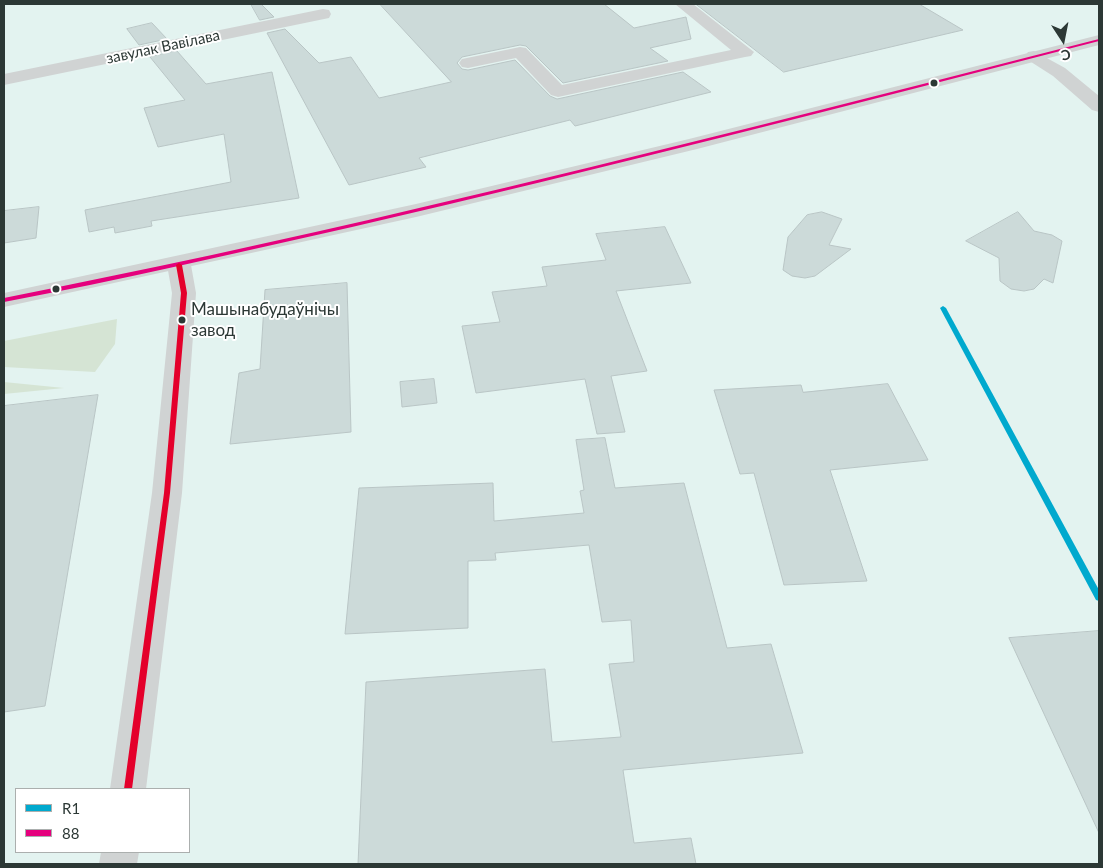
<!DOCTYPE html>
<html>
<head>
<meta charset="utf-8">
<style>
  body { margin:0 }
  #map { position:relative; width:1103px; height:868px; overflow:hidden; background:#e3f3f0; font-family:Lato,sans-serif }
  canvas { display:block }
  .frame { position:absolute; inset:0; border:5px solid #2c3835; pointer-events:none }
  .legend { position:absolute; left:15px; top:788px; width:175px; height:65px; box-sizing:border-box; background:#fff; border:1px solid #abafae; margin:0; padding:6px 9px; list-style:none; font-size:15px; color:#2c3835 }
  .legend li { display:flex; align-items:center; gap:10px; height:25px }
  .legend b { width:25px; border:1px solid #abafae }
  .north { position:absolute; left:1038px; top:15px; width:50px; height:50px; -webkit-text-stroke:4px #fff; paint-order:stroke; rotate:169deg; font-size:14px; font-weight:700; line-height:20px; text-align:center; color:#2c3835 }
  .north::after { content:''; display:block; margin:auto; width:18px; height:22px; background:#2c3835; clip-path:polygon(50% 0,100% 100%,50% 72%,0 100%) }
</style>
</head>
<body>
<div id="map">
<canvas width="1103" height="868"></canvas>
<div class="frame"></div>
<ul class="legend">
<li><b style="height:6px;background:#00a9ce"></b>R1</li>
<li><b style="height:6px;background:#e5007d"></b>88</li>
</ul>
<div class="north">С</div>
</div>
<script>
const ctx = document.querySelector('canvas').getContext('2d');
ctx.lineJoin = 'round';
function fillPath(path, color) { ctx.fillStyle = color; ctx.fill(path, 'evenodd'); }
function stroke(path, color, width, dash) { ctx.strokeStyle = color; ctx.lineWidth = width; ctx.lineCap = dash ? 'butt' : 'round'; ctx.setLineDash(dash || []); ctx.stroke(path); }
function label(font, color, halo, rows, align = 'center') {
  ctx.font = font + ' Lato,sans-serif'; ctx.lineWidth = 4; ctx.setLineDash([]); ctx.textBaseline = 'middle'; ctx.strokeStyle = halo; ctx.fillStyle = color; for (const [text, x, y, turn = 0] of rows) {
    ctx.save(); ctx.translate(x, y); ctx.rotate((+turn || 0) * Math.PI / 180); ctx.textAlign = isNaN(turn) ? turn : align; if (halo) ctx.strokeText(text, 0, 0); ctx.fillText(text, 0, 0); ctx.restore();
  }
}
const green = new Path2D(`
  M 117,319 L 115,344 L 95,372 L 4,367 L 4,341 Z
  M 4,382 L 64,388 L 4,394 Z`);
const building = new Path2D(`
  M 251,4 L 261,4 L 274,17 L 260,20 Z
  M 380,4 L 604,4 L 634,28 L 686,17 L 691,39 L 650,48 L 668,61 L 563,83 L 526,46 L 520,45 L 462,57 L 457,63 L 462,69 L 468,70 L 515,60 L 550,96 L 557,99 L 683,72 L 711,92 L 575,126 L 570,120 L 419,158 L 426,167 L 349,185 L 267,33 L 285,29 L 319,63 L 351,57 L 379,98 L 451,82 Z
  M 696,4 L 919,4 L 963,30 L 784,72 Z
  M 152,23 L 167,39 L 139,45 L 127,29 Z
  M 177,51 L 206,84 L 272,72 L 299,198 L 151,221 L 152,226 L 115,233 L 114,227 L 89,232 L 85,210 L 231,182 L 224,134 L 158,147 L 144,108 L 185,100 L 150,57 Z
  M 39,207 L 36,238 L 4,243 L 4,211 Z
  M 822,212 L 842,219 L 829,245 L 851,249 L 815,276 L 805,278 L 792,276 L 783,270 L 788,237 L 807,215 Z
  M 1018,212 L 1034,231 L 1052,235 L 1062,241 L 1053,283 L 1044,279 L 1034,289 L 1024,291 L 1011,289 L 1000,281 L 999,258 L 966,241 Z
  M 665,227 L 691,283 L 616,291 L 647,371 L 611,376 L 625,432 L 597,434 L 585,379 L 476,393 L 462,326 L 500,322 L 492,292 L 547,286 L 542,267 L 606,260 L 596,234 Z
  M 347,283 L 351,432 L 230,444 L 239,373 L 260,369 L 265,290 Z
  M 434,379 L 437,403 L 402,407 L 400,382 Z
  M 888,384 L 928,460 L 830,470 L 867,581 L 784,585 L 754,473 L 740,474 L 714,390 L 801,385 L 803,392 Z
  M 98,395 L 45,706 L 4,712 L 4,406 Z
  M 605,438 L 615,488 L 684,483 L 727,648 L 771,644 L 803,753 L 623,770 L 634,843 L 691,838 L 696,864 L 358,864 L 366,682 L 545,669 L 552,742 L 621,737 L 609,664 L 634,662 L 631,620 L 602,622 L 589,545 L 495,553 L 496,560 L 468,561 L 468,628 L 345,634 L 359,488 L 493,483 L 494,521 L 584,513 L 580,491 L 584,490 L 576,440 Z
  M 1099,631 L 1099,833 L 1009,638 Z`);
const minor = new Path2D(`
  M 675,4 L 693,4 L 754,52 L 751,56 L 745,57 L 558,97 L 551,95 L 516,58 L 468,68 L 462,67 L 459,63 L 462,59 L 520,47 L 526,48 L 562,85 L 731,50 Z
  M 323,9 L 329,10 L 331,14 L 329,18 L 4,85 L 4,74 Z
  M 1034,51 L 1065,68 L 1099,96 L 1099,112 L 1092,110 L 1053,76 L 1028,60 L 1025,56 L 1028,52 Z
  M 179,258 L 187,260 L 191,265 L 196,293 L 182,493 L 146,789 L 110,789 L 152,493 L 172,293 L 167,265 L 171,260 Z
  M 101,852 L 139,852 L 137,864 L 99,864 Z`);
const major = new Path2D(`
  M 1099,35 L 1099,45 L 697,149 L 416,217 L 4,307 L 4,293 L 416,204 L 689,139 Z`);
const bus1 = new Path2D(`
  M 1099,39 L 1099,41 C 851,105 602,169 352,227 C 237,253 120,280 4,302 L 4,298 C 143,270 281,241 419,208 C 646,155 872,97 1099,39 Z`);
const bus2 = new Path2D(`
  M 179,263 L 182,265 L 187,293 L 170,493 L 132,789 L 124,789 L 164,493 L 181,293 L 176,265 Z`);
const rail1 = new Path2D(`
  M 943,306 L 946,308 L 1099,590 L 1099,601 L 1096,600 L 940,308 Z`);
const markers = [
  [934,83,4.5,"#2c3835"],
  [56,289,4.5,"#2c3835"],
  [182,320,4.5,"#2c3835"]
];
const farStreetnames = [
  ["завулак Вавілава",163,47,-12]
];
const busNames = [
  ["Машынабудаўнічы",191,310],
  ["завод",191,331]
];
fillPath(green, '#d5e4d4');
fillPath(building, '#ccdad9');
stroke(building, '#b9c5c5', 1);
fillPath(minor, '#d0d3d3');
fillPath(major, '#d0d3d3');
fillPath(bus1, '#e5007d');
fillPath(bus2, '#e4002b');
fillPath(rail1, '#00a9ce');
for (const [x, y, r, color] of markers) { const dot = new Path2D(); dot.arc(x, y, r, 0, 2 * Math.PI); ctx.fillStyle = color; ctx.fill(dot); stroke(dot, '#fff', 2); }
label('15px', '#2c3835', '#fff', farStreetnames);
label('17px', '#2c3835', '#fff', busNames, 'left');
</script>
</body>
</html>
